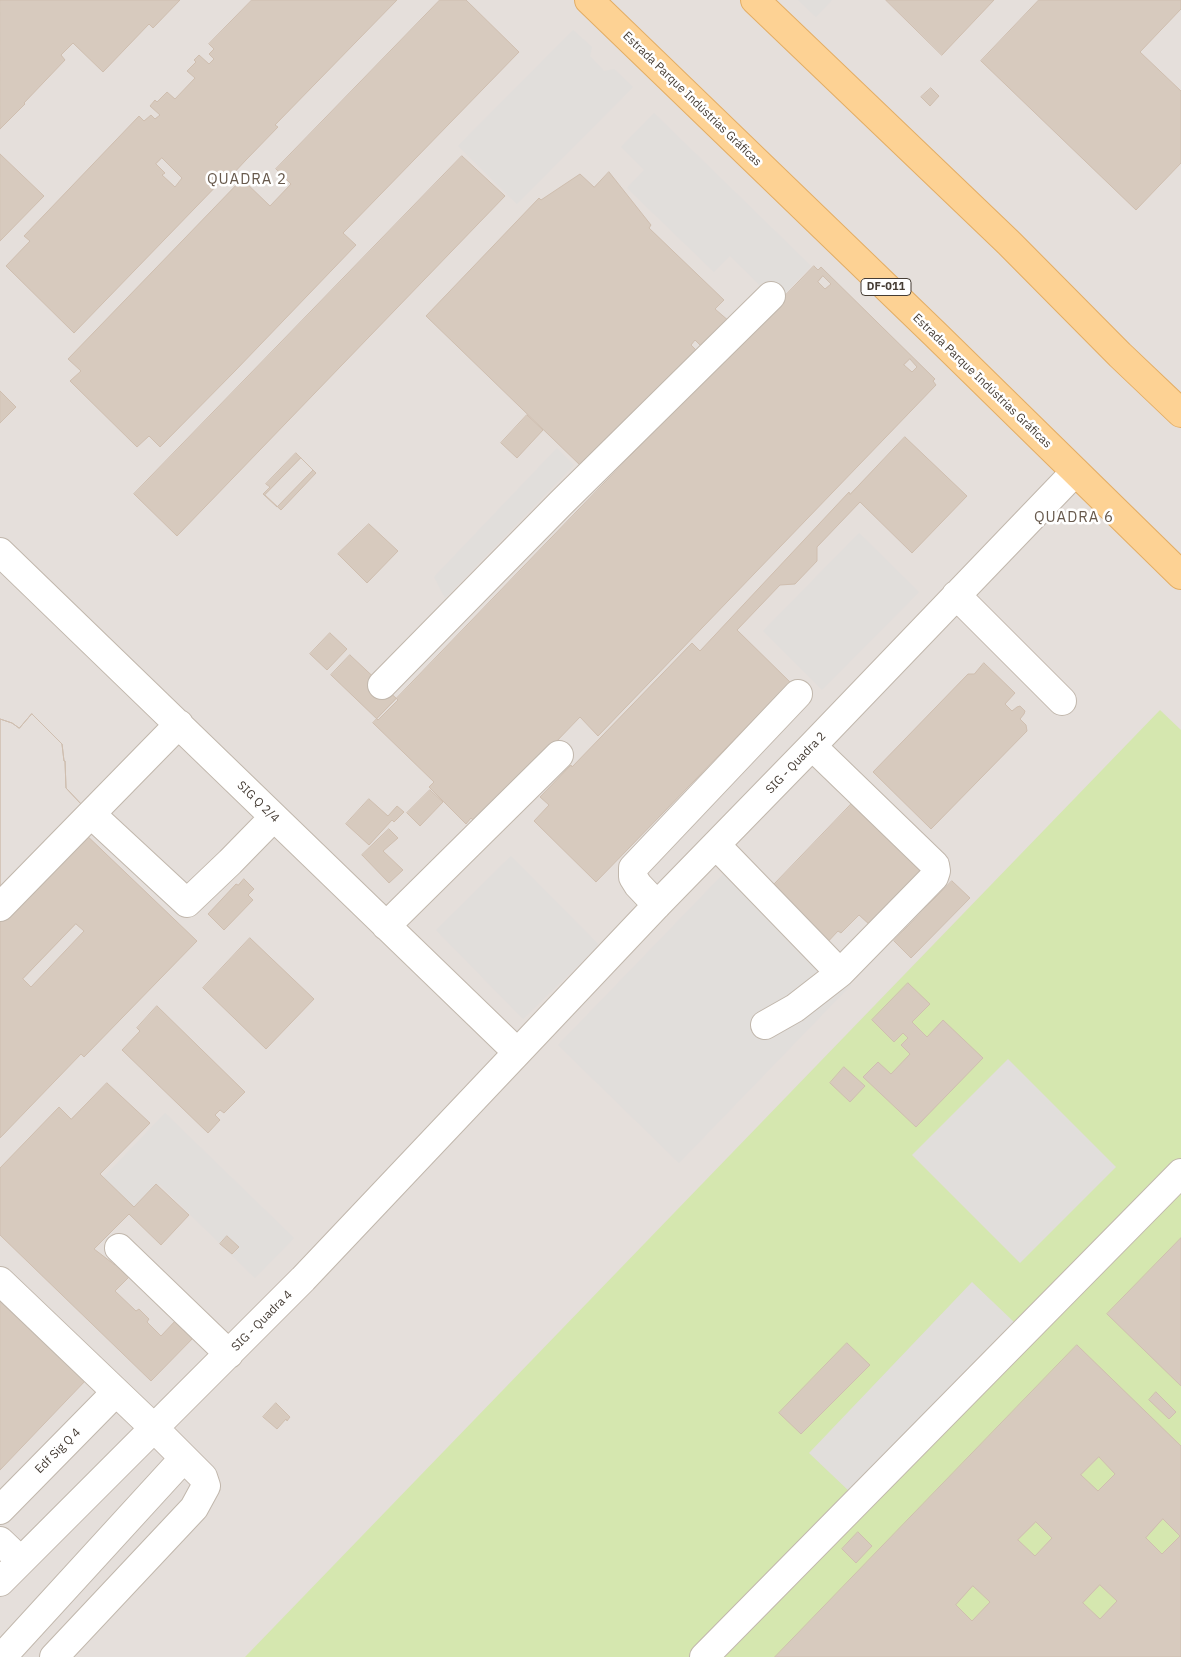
<!DOCTYPE html>
<html>
<head>
<meta charset="utf-8">
<style>
  body { margin:0 }
  canvas { display:block; background:#f3ede6 }
</style>
</head>
<body>
<canvas width="1181" height="1657"></canvas>
<script>
const ctx = document.querySelector('canvas').getContext('2d');
ctx.lineJoin = 'round';
function fillPath(path, color) { ctx.fillStyle = color; ctx.fill(path, 'evenodd'); }
function stroke(path, color, width, dash) { ctx.strokeStyle = color; ctx.lineWidth = width; ctx.lineCap = dash ? 'butt' : 'round'; ctx.setLineDash(dash || []); ctx.stroke(path); }
function label(font, color, halo, rows, align = 'center') {
  ctx.font = font + ' "IBM Plex Sans",sans-serif'; ctx.lineWidth = 5; ctx.setLineDash([]); ctx.textBaseline = 'middle'; ctx.strokeStyle = halo; ctx.fillStyle = color; for (const [text, x, y, turn = 0] of rows) {
    ctx.save(); ctx.translate(x, y); ctx.rotate((+turn || 0) * Math.PI / 180); ctx.textAlign = isNaN(turn) ? turn : align; if (halo) ctx.strokeText(text, 0, 0); ctx.fillText(text, 0, 0); ctx.restore();
  }
}
const industrial = new Path2D(`
  M 0,0 L 1181,0 L 1181,1657 L 0,1657 Z`);
const green = new Path2D(`
  M 1160,710 L 1181,730 L 1181,1657 L 245,1657 Z`);
const parking = new Path2D(`
  M 798,0 L 832,0 L 816,17 Z
  M 573,30 L 592,47 L 590,56 L 604,71 L 614,69 L 633,87 L 517,204 L 458,146 Z
  M 654,113 L 811,266 L 777,302 L 730,256 L 714,272 L 627,188 L 644,170 L 621,147 Z
  M 557,448 L 574,465 L 445,598 L 434,577 Z
  M 859,533 L 919,592 L 822,690 L 763,631 Z
  M 511,856 L 599,945 L 523,1019 L 436,930 Z
  M 730,867 L 851,985 L 679,1163 L 558,1045 Z
  M 1008,1059 L 1116,1167 L 1020,1263 L 912,1155 Z
  M 165,1113 L 294,1238 L 255,1278 L 160,1185 L 136,1210 L 103,1178 Z
  M 972,1282 L 1014,1322 L 851,1493 L 809,1453 Z`);
const building = new Path2D(`
  M 0,0 L 180,0 L 153,28 L 149,24 L 103,72 L 73,43 L 61,55 L 65,60 L 24,103 L 25,104 L 0,129 Z
  M 252,0 L 397,0 L 275,125 L 278,127 L 246,160 L 231,176 L 230,174 L 226,178 L 225,177 L 74,333 L 6,266 L 30,241 L 24,236 L 139,116 L 144,121 L 151,115 L 155,119 L 160,115 L 150,106 L 155,100 L 157,102 L 167,92 L 175,99 L 195,78 L 187,71 L 196,62 L 194,60 L 199,55 L 209,64 L 214,59 L 209,54 L 214,49 L 209,44 ZM 162,158 L 182,178 L 175,187 L 162,175 L 165,173 L 156,164 Z
  M 440,0 L 466,0 L 519,52 L 343,233 L 356,245 L 235,371 L 160,447 L 149,436 L 137,447 L 70,381 L 81,371 L 68,359 L 242,179 L 270,206 L 291,184 L 276,169 Z
  M 886,0 L 994,0 L 942,55 Z
  M 1039,0 L 1181,0 L 1181,9 L 1140,52 L 1181,91 L 1181,163 L 1136,210 L 981,61 Z
  M 931,88 L 939,96 L 930,106 L 921,97 Z
  M 0,154 L 44,196 L 0,241 Z
  M 462,156 L 505,196 L 177,536 L 134,494 Z
  M 609,172 L 651,225 L 649,228 L 724,300 L 715,309 L 730,322 L 704,349 L 695,340 L 691,345 L 696,350 L 582,467 L 426,316 L 539,198 L 541,200 L 580,174 L 594,187 Z
  M 814,266 L 818,270 L 821,267 L 935,379 L 933,381 L 936,385 L 598,736 L 580,717 L 477,824 L 471,818 L 466,824 L 429,787 L 434,782 L 373,723 ZM 823,276 L 831,284 L 825,289 L 818,282 ZM 910,359 L 917,367 L 912,372 L 904,365 Z
  M 0,391 L 16,407 L 0,423 Z
  M 527,415 L 543,430 L 517,458 L 501,443 Z
  M 905,437 L 967,496 L 912,553 L 860,502 L 817,547 L 817,561 L 795,584 L 780,585 L 737,630 L 790,682 L 596,882 L 534,821 L 549,805 L 540,797 L 571,765 L 572,767 L 692,643 L 700,651 L 849,492 L 850,494 Z
  M 296,453 L 313,470 L 277,507 L 263,494 L 270,487 L 266,484 Z
  M 301,458 L 316,473 L 281,510 L 265,495 Z
  M 369,524 L 398,551 L 367,583 L 338,554 Z
  M 330,633 L 347,649 L 327,670 L 310,654 Z
  M 350,655 L 398,700 L 378,720 L 331,675 Z
  M 984,663 L 1015,693 L 1005,704 L 1012,711 L 1017,707 L 1020,706 L 1025,711 L 1024,714 L 1020,719 L 1026,725 L 1027,731 L 931,829 L 873,772 L 968,674 L 974,674 Z
  M 32,714 L 62,744 L 64,761 L 65,761 L 66,788 L 82,805 L 0,890 L 0,719 L 12,723 L 19,728 Z
  M 32,714 L 62,744 L 64,761 L 65,761 L 66,788 L 82,805 L 0,890 L 0,719 L 12,723 L 19,728 Z
  M 430,790 L 443,802 L 420,826 L 407,813 Z
  M 861,794 L 943,872 L 882,936 L 859,915 L 841,933 L 838,931 L 823,947 L 766,893 Z
  M 369,799 L 388,816 L 397,806 L 404,812 L 394,822 L 392,820 L 369,845 L 346,824 Z
  M 389,829 L 398,838 L 383,851 L 403,870 L 389,883 L 362,855 Z
  M 81,830 L 197,941 L 84,1057 L 81,1054 L 0,1138 L 0,914 ZM 76,924 L 84,931 L 31,987 L 23,979 Z
  M 244,879 L 254,889 L 248,895 L 253,900 L 224,930 L 208,914 L 236,884 L 238,885 Z
  M 952,881 L 970,898 L 911,958 L 894,941 Z
  M 250,938 L 314,999 L 266,1049 L 203,988 Z
  M 908,983 L 930,1004 L 912,1022 L 927,1037 L 943,1020 L 983,1058 L 916,1127 L 863,1077 L 878,1062 L 891,1074 L 910,1054 L 901,1045 L 908,1038 L 903,1033 L 894,1042 L 872,1020 Z
  M 157,1006 L 245,1092 L 224,1113 L 220,1110 L 215,1115 L 220,1120 L 208,1133 L 122,1050 L 140,1031 L 137,1028 Z
  M 844,1067 L 865,1086 L 850,1102 L 830,1083 Z
  M 107,1083 L 150,1123 L 100,1174 L 134,1207 L 156,1184 L 189,1215 L 161,1245 L 129,1214 L 94,1249 L 115,1265 L 117,1263 L 131,1275 L 115,1291 L 136,1311 L 139,1309 L 149,1319 L 147,1322 L 161,1336 L 177,1319 L 195,1336 L 151,1381 L 0,1235 L 0,1168 L 59,1107 L 71,1119 Z
  M 227,1236 L 239,1247 L 232,1254 L 220,1244 Z
  M 1181,1238 L 1181,1386 L 1107,1314 Z
  M 0,1295 L 87,1379 L 0,1470 Z
  M 847,1343 L 870,1365 L 801,1434 L 779,1413 Z
  M 1077,1345 L 1181,1446 L 1181,1657 L 775,1657 ZM 1099,1457 L 1115,1474 L 1098,1491 L 1081,1475 ZM 1163,1519 L 1180,1536 L 1162,1554 L 1146,1538 ZM 1036,1522 L 1052,1538 L 1035,1556 L 1018,1540 ZM 1100,1585 L 1117,1601 L 1100,1619 L 1083,1603 ZM 973,1586 L 990,1602 L 972,1621 L 956,1605 Z
  M 1156,1392 L 1176,1412 L 1169,1419 L 1149,1400 Z
  M 276,1403 L 290,1417 L 287,1421 L 286,1419 L 277,1429 L 263,1417 Z
  M 858,1532 L 872,1546 L 856,1563 L 842,1549 Z`);
const minor = new Path2D(`
  M 0,552 L 517,1052
  M 956,595 L 1062,701
  M 382,685 L 561,503 L 771,296
  M 91,814 L 187,903 L 230,862 L 274,817
  M 716,845 L 840,973 L 934,877 L 936,871 L 935,865 L 812,746
  M 657,905 L 638,885 L 633,877 L 633,868 L 798,694
  M 0,907 L 179,724
  M 386,926 L 559,755
  M 765,1025 L 795,1008 L 840,973
  M 119,1248 L 229,1354
  M 0,1281 L 155,1429 L 203,1477 L 206,1486 L 194,1508 L 54,1657
  M 0,1510 L 116,1392
  M 0,1541 L 21,1561
  M 0,1582 L 303,1279 L 657,905 L 812,746 L 1075,472
  M 2,1657 L 184,1458
  M 704,1657 L 1181,1173`);
const major = new Path2D(`
  M 589,0 L 936,335 L 1181,575
  M 755,0 L 1009,243 L 1120,355 L 1181,413`);
const shields = [
  [886,287,50]
];
const shieldNames = [
  ["DF-011",886,287]
];
const streetNames = [
  ["Estrada Parque Indústrias Gráficas",692,99,44],
  ["Estrada Parque Indústrias Gráficas",982,381,44],
  ["SIG - Quadra 2",796,763,-46],
  ["SIG Q 2/4",258,802,44],
  ["SIG - Quadra 4",262,1321,-45],
  ["Edf Sig Q 4",58,1451,-45]
];
const quarterNames = [
  ["QUADRA 2",247,180],
  ["QUADRA 6",1074,518]
];
fillPath(industrial, '#e5dfdb');
fillPath(green, '#d5e7af');
fillPath(parking, '#e1dedb');
fillPath(building, '#d7cabe');
stroke(building, '#cfbeaf', 1);
stroke(minor, '#c1b7ac', 30);
stroke(major, '#e3ad64', 30);
stroke(minor, '#fff', 28);
stroke(major, '#fdd294', 28);
for (const [x, y, w] of shields) { const box = new Path2D(); box.roundRect(x - w / 2, y - 8.5, w, 17, 4); ctx.fillStyle = '#fff'; ctx.fill(box); stroke(box, '#463d35', 1); }
label('bold 11px', '#463d35', null, shieldNames);
label('12px', '#463d35', '#fff', streetNames);
ctx.letterSpacing = '1px';
label('15px', '#685a4d', '#fff', quarterNames);
ctx.letterSpacing = '0px';
</script>
</body>
</html>
